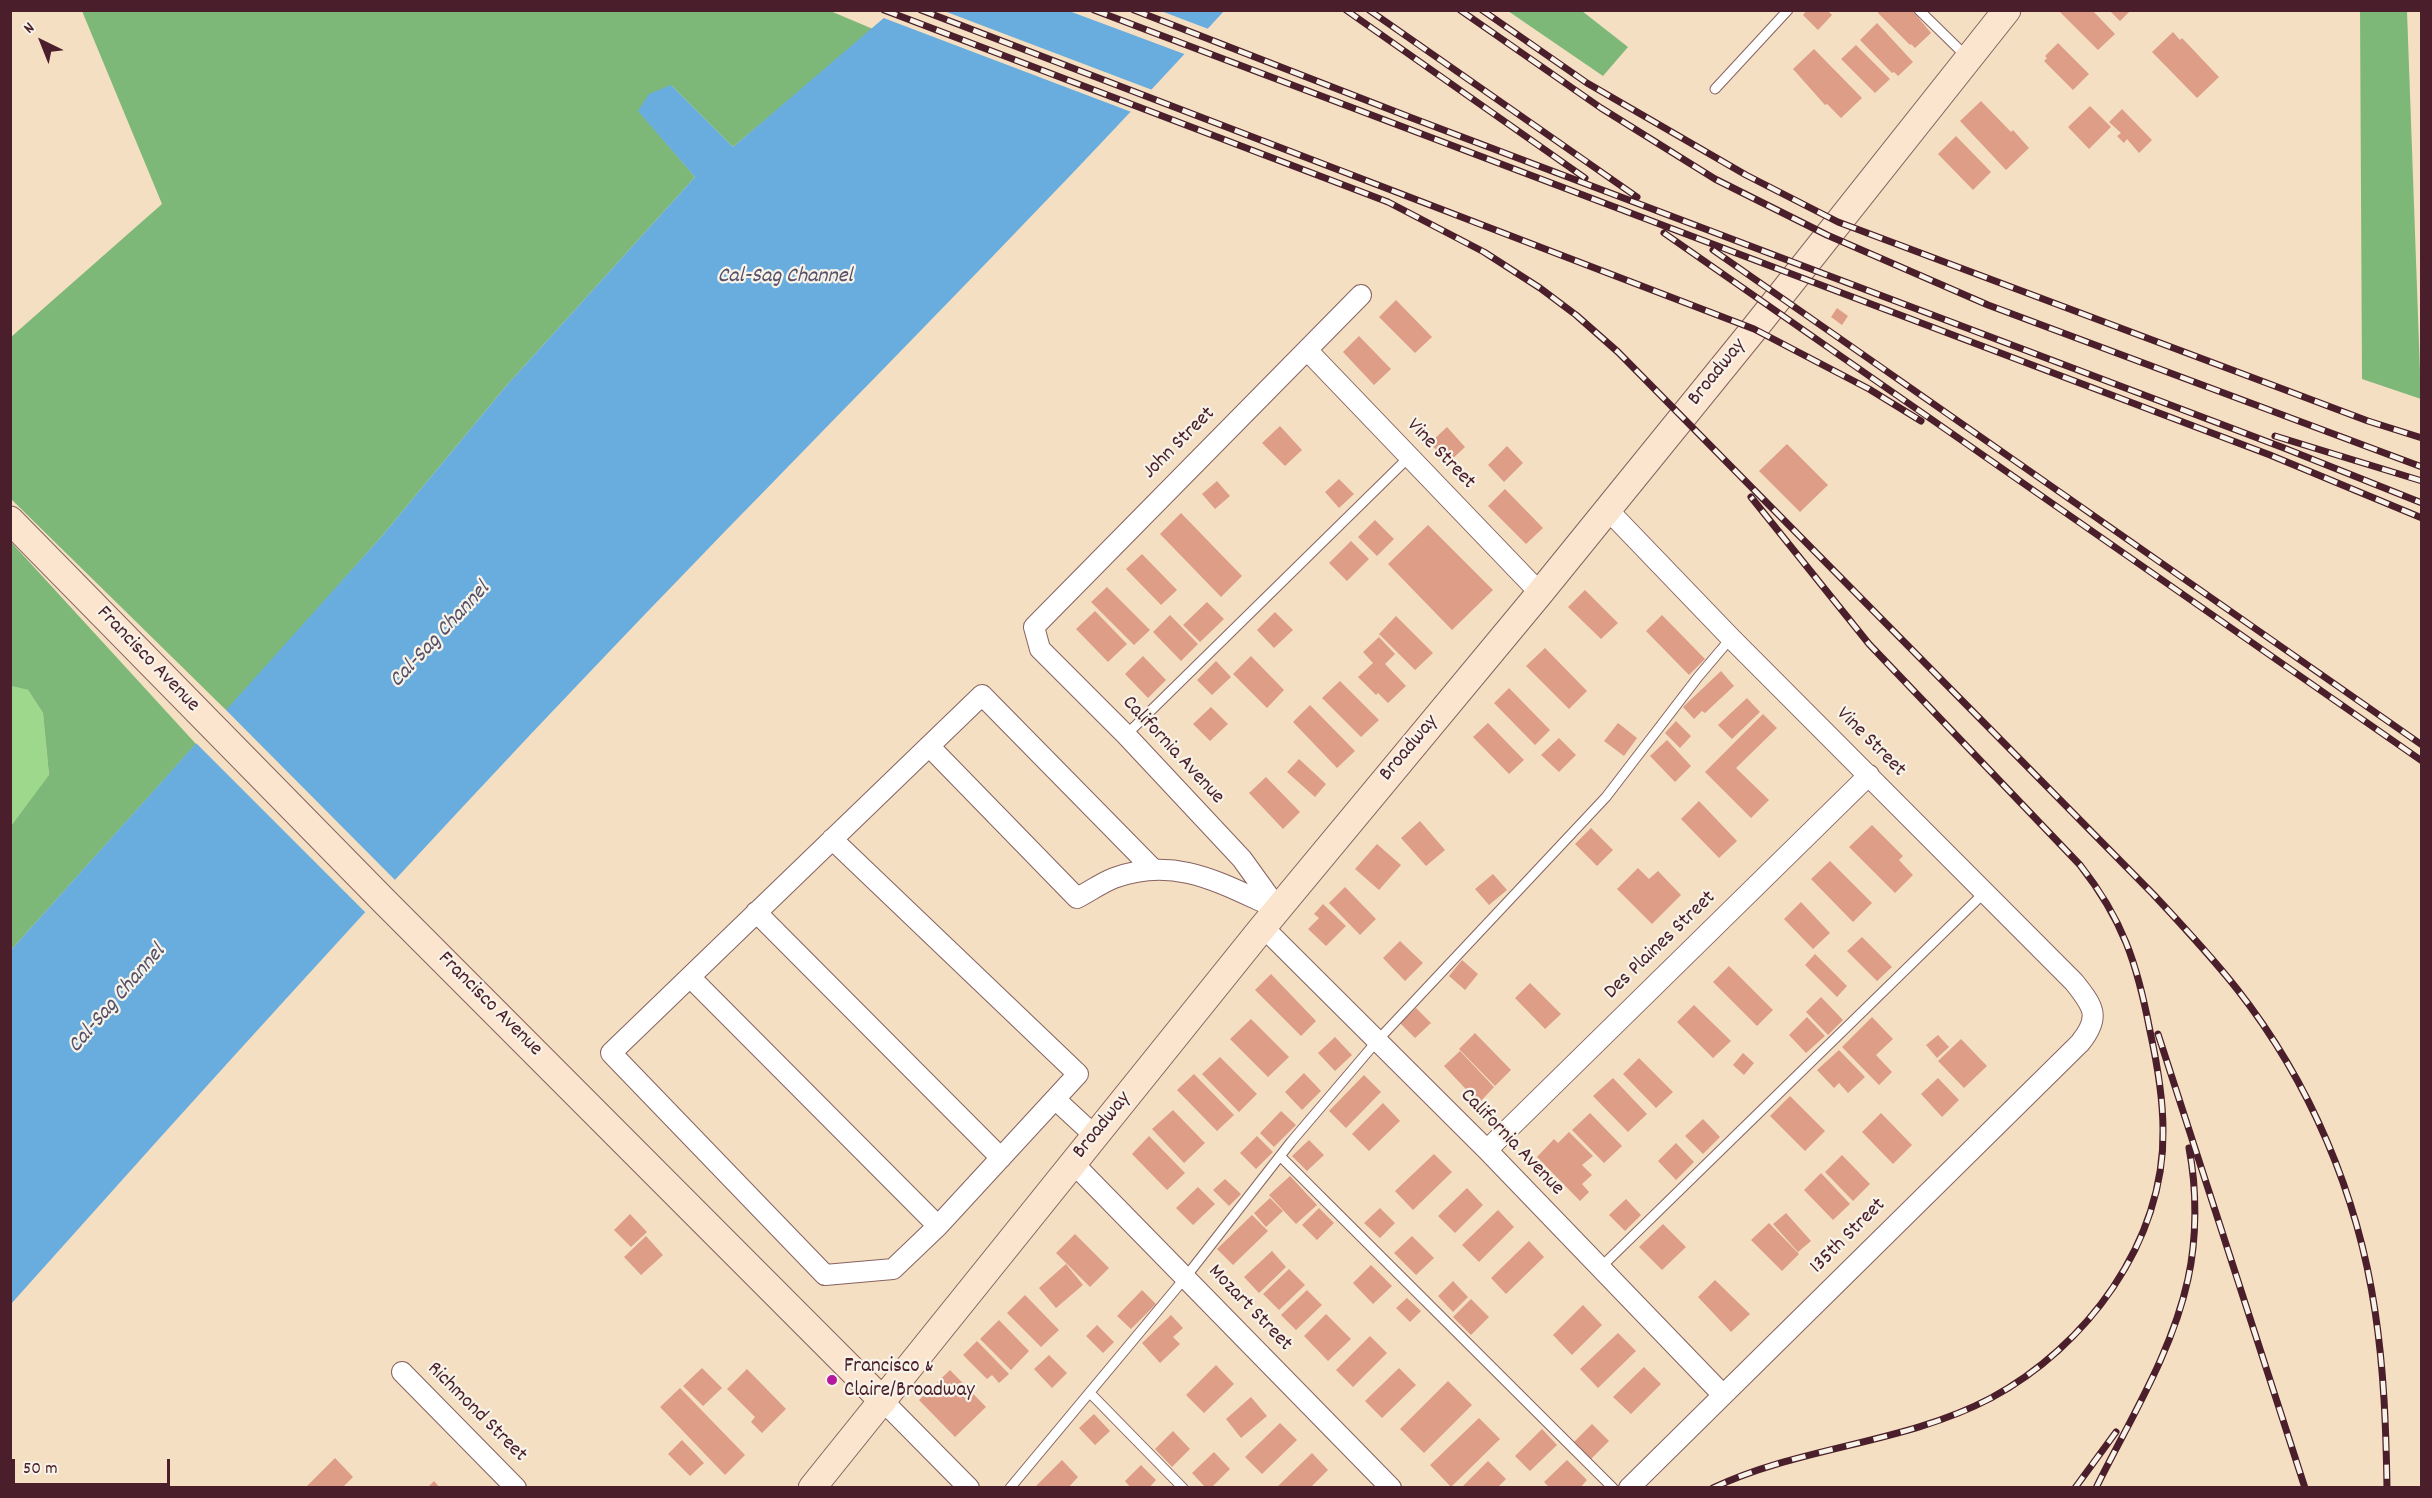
<!DOCTYPE html>
<html>
<head>
<meta charset="utf-8">
<style>
  body { margin:0 }
  #map { position:relative; width:2432px; height:1498px; overflow:hidden; background:#f4dfc2; font-family:Dekko,sans-serif }
  canvas { display:block }
  .frame { position:absolute; inset:0; border:12px solid #4a1f2b; pointer-events:none }
  .north { position:absolute; left:12px; top:12px; width:60px; height:60px; -webkit-text-stroke:4px #f7f3e8; paint-order:stroke; rotate:317deg; font-size:16px; font-weight:700; line-height:24px; text-align:center; color:#4a1f2b }
  .north::after { content:''; display:block; margin:auto; width:21px; height:27px; background:#4a1f2b; clip-path:polygon(50% 0,100% 100%,50% 72%,0 100%) }
  .scale { position:absolute; left:12px; top:1459px; width:158px; height:27px; box-sizing:border-box; border:3px solid #4a1f2b; border-top:0; padding-left:8px; font-size:18px; line-height:21px; white-space:nowrap; color:#4a1f2b; -webkit-text-stroke:4px #f7f3e8; paint-order:stroke }
</style>
</head>
<body>
<div id="map">
<canvas width="2432" height="1498"></canvas>
<div class="frame"></div>
<div class="north">N</div>
<div class="scale">50 m</div>
</div>
<script>
const ctx = document.querySelector('canvas').getContext('2d');
ctx.lineJoin = 'round';
function fillPath(path, color) { ctx.fillStyle = color; ctx.fill(path, 'evenodd'); }
function stroke(path, color, width, dash) { ctx.strokeStyle = color; ctx.lineWidth = width; ctx.lineCap = dash ? 'butt' : 'round'; ctx.setLineDash(dash || []); ctx.stroke(path); }
function label(font, color, halo, rows, align = 'center') {
  ctx.font = font + ' Dekko,sans-serif'; ctx.lineWidth = 4.5; ctx.setLineDash([]); ctx.textBaseline = 'middle'; ctx.strokeStyle = halo; ctx.fillStyle = color; for (const [text, x, y, turn = 0] of rows) {
    ctx.save(); ctx.translate(x, y); ctx.rotate((+turn || 0) * Math.PI / 180); ctx.textAlign = isNaN(turn) ? turn : align; if (halo) ctx.strokeText(text, 0, 0); ctx.fillText(text, 0, 0); ctx.restore();
  }
}
const green = new Path2D(`
  M 11,686 L 28,690 L 43,713 L 49,776 L 11,826 Z`);
const forest = new Path2D(`
  M 828,10 L 873,29 L 733,147 L 672,86 L 639,111 L 695,177 L 507,385 L 382,536 L 227,711 L 11,499 L 11,337 L 162,204 L 82,11 Z
  M 1508,11 L 1582,11 L 1628,47 L 1603,76 Z
  M 2360,11 L 2407,11 L 2421,399 L 2362,379 Z
  M 11,542 L 196,744 L 11,950 L 11,826 L 49,775 L 43,713 L 28,690 L 11,686 Z`);
const water = new Path2D(`
  M 892,11 L 1224,11 C 1024,230 812,439 607,654 C 404,866 207,1085 11,1304 L 11,950 L 382,536 L 507,385 L 695,177 L 638,111 L 649,94 L 671,85 L 733,147 Z`);
const pier = new Path2D(`
  M 888,10 L 944,11 L 1155,91 L 1134,113 L 881,17 Z
  M 1069,11 L 1161,11 L 1211,30 L 1187,55 Z
  M 225,709 L 398,883 L 368,915 L 194,741 Z`);
const building = new Path2D(`
  M 1807,10 L 1827,10 L 1832,15 L 1818,30 L 1803,15 Z
  M 1880,10 L 1912,10 L 1931,33 L 1915,48 L 1911,44 L 1910,45 L 1878,13 Z
  M 2058,10 L 2092,10 L 2115,34 L 2098,50 Z
  M 2109,10 L 2131,10 L 2120,21 Z
  M 1877,23 L 1913,62 L 1898,76 L 1894,72 L 1892,73 L 1860,40 Z
  M 2173,32 L 2180,40 L 2182,38 L 2219,77 L 2197,98 L 2152,52 Z
  M 2058,43 L 2089,74 L 2073,90 L 2044,61 L 2047,58 L 2045,56 Z
  M 1856,45 L 1890,79 L 1875,93 L 1841,59 Z
  M 1814,49 L 1862,98 L 1841,118 L 1827,104 L 1825,105 L 1793,69 Z
  M 1981,101 L 2011,132 L 2013,130 L 2029,148 L 2006,170 L 1960,121 Z
  M 2090,106 L 2111,127 L 2089,149 L 2068,127 Z
  M 2122,109 L 2152,140 L 2139,153 L 2127,139 L 2124,143 L 2117,136 L 2121,133 L 2109,122 Z
  M 1956,136 L 1991,172 L 1973,190 L 1938,154 Z
  M 1396,300 L 1432,337 L 1415,353 L 1379,317 Z
  M 1837,308 L 1848,316 L 1842,325 L 1831,317 Z
  M 1359,336 L 1391,369 L 1374,385 L 1343,352 Z
  M 1280,426 L 1302,450 L 1285,466 L 1262,443 Z
  M 1447,427 L 1465,447 L 1448,463 L 1430,443 Z
  M 1787,444 L 1828,485 L 1800,512 L 1759,471 Z
  M 1507,446 L 1523,463 L 1504,482 L 1488,465 Z
  M 1339,479 L 1354,494 L 1339,508 L 1325,492 Z
  M 1217,481 L 1230,496 L 1215,509 L 1202,494 Z
  M 1505,489 L 1543,528 L 1526,544 L 1488,506 Z
  M 1181,513 L 1242,576 L 1221,597 L 1160,534 Z
  M 1375,520 L 1394,539 L 1377,556 L 1358,537 Z
  M 1428,525 L 1493,590 L 1452,630 L 1388,564 Z
  M 1351,541 L 1369,559 L 1347,581 L 1329,563 Z
  M 1142,554 L 1177,590 L 1161,605 L 1126,569 Z
  M 1107,587 L 1150,630 L 1134,645 L 1091,602 Z
  M 1585,590 L 1618,623 L 1601,639 L 1568,607 Z
  M 1207,602 L 1224,619 L 1200,642 L 1183,625 Z
  M 1095,611 L 1127,644 L 1108,662 L 1076,629 Z
  M 1275,612 L 1293,630 L 1274,648 L 1257,630 Z
  M 1170,615 L 1198,644 L 1181,661 L 1153,632 Z
  M 1662,615 L 1705,659 L 1689,675 L 1646,631 Z
  M 1396,616 L 1433,653 L 1415,670 L 1379,634 Z
  M 1379,637 L 1395,654 L 1385,664 L 1406,686 L 1388,703 L 1378,693 L 1376,695 L 1358,677 L 1373,663 L 1363,652 Z
  M 1545,648 L 1587,691 L 1569,709 L 1526,666 Z
  M 1143,656 L 1166,680 L 1148,698 L 1125,674 Z
  M 1251,656 L 1284,690 L 1267,708 L 1233,674 Z
  M 1216,661 L 1231,677 L 1212,695 L 1197,680 Z
  M 1721,671 L 1734,686 L 1705,713 L 1702,711 L 1694,719 L 1683,707 Z
  M 1340,681 L 1379,720 L 1361,737 L 1322,698 Z
  M 1509,688 L 1550,730 L 1535,745 L 1494,703 Z
  M 1747,698 L 1760,712 L 1732,739 L 1718,725 Z
  M 1310,705 L 1355,751 L 1337,768 L 1293,722 Z
  M 1211,707 L 1228,724 L 1210,741 L 1193,724 Z
  M 1763,714 L 1777,728 L 1736,768 L 1769,800 L 1751,818 L 1705,772 Z
  M 1676,721 L 1691,736 L 1680,748 L 1665,733 Z
  M 1488,723 L 1524,760 L 1509,774 L 1473,737 Z
  M 1618,723 L 1637,738 L 1624,756 L 1604,741 Z
  M 1559,738 L 1576,755 L 1559,772 L 1541,755 Z
  M 1667,740 L 1691,766 L 1675,782 L 1650,756 Z
  M 1299,759 L 1326,784 L 1315,797 L 1287,772 Z
  M 1266,777 L 1300,812 L 1283,829 L 1249,793 Z
  M 1699,801 L 1737,841 L 1719,858 L 1681,819 Z
  M 1420,821 L 1445,850 L 1426,866 L 1401,838 Z
  M 1872,825 L 1903,856 L 1899,860 L 1913,875 L 1895,893 L 1849,847 Z
  M 1591,828 L 1613,850 L 1597,866 L 1575,844 Z
  M 1377,844 L 1401,865 L 1379,890 L 1355,869 Z
  M 1830,861 L 1872,903 L 1853,922 L 1811,879 Z
  M 1638,868 L 1649,879 L 1658,871 L 1681,895 L 1652,924 L 1617,889 Z
  M 1493,874 L 1507,890 L 1489,905 L 1475,889 Z
  M 1345,887 L 1376,919 L 1360,935 L 1329,903 Z
  M 1801,902 L 1830,933 L 1813,949 L 1784,919 Z
  M 1323,904 L 1346,926 L 1326,946 L 1308,929 L 1319,918 L 1314,914 Z
  M 1862,937 L 1892,967 L 1877,981 L 1847,951 Z
  M 1400,941 L 1423,963 L 1405,981 L 1383,958 Z
  M 1815,954 L 1847,986 L 1837,997 L 1805,965 Z
  M 1462,960 L 1478,974 L 1465,990 L 1449,976 Z
  M 1729,966 L 1773,1010 L 1757,1026 L 1713,982 Z
  M 1271,974 L 1316,1021 L 1301,1036 L 1255,990 Z
  M 1530,983 L 1561,1014 L 1545,1029 L 1515,998 Z
  M 1821,997 L 1843,1020 L 1828,1035 L 1806,1012 Z
  M 1694,1005 L 1731,1041 L 1713,1058 L 1677,1022 Z
  M 1416,1008 L 1431,1023 L 1415,1038 L 1400,1023 Z
  M 1807,1017 L 1825,1036 L 1806,1053 L 1789,1035 Z
  M 1872,1017 L 1893,1039 L 1876,1055 L 1892,1072 L 1879,1085 L 1842,1047 Z
  M 1251,1019 L 1289,1057 L 1268,1077 L 1230,1039 Z
  M 1475,1033 L 1511,1070 L 1495,1086 L 1459,1049 Z
  M 1938,1035 L 1949,1047 L 1937,1058 L 1926,1045 Z
  M 1335,1037 L 1352,1055 L 1335,1071 L 1318,1053 Z
  M 1961,1039 L 1987,1066 L 1964,1088 L 1938,1061 Z
  M 1839,1050 L 1865,1077 L 1848,1093 L 1839,1083 L 1834,1088 L 1817,1070 Z
  M 1460,1051 L 1494,1087 L 1479,1103 L 1444,1066 Z
  M 1743,1053 L 1754,1063 L 1744,1075 L 1733,1065 Z
  M 1220,1057 L 1257,1094 L 1239,1112 L 1202,1074 Z
  M 1639,1058 L 1673,1092 L 1656,1108 L 1623,1074 Z
  M 1304,1073 L 1321,1091 L 1302,1110 L 1285,1092 Z
  M 1194,1074 L 1234,1115 L 1217,1131 L 1177,1090 Z
  M 1364,1075 L 1381,1092 L 1346,1128 L 1329,1111 Z
  M 1613,1078 L 1647,1114 L 1628,1132 L 1593,1096 Z
  M 1938,1078 L 1959,1100 L 1942,1117 L 1921,1094 Z
  M 1790,1096 L 1825,1131 L 1805,1151 L 1770,1116 Z
  M 1383,1103 L 1400,1121 L 1369,1151 L 1352,1134 Z
  M 1173,1110 L 1205,1143 L 1184,1163 L 1152,1129 Z
  M 1281,1111 L 1296,1125 L 1274,1147 L 1260,1133 Z
  M 1590,1113 L 1622,1146 L 1604,1163 L 1572,1130 Z
  M 1881,1113 L 1912,1145 L 1893,1164 L 1862,1132 Z
  M 1703,1119 L 1720,1137 L 1703,1154 L 1685,1136 Z
  M 1569,1132 L 1593,1156 L 1582,1165 L 1592,1175 L 1582,1184 L 1589,1192 L 1580,1201 L 1537,1157 L 1554,1139 L 1558,1143 Z
  M 1149,1136 L 1185,1173 L 1167,1190 L 1132,1154 Z
  M 1257,1136 L 1273,1152 L 1256,1169 L 1240,1153 Z
  M 1309,1140 L 1324,1155 L 1307,1171 L 1292,1156 Z
  M 1676,1143 L 1694,1162 L 1676,1180 L 1658,1161 Z
  M 1434,1154 L 1452,1172 L 1413,1210 L 1395,1191 Z
  M 1842,1155 L 1870,1184 L 1853,1201 L 1825,1172 Z
  M 1821,1173 L 1850,1204 L 1833,1220 L 1804,1190 Z
  M 1290,1176 L 1317,1205 L 1296,1224 L 1269,1195 Z
  M 1225,1179 L 1241,1194 L 1229,1206 L 1213,1190 Z
  M 1198,1187 L 1215,1204 L 1193,1225 L 1176,1208 Z
  M 1467,1188 L 1483,1205 L 1455,1233 L 1438,1216 Z
  M 1270,1198 L 1283,1211 L 1266,1227 L 1254,1213 Z
  M 1626,1199 L 1641,1215 L 1625,1231 L 1609,1215 Z
  M 1319,1208 L 1334,1223 L 1317,1240 L 1302,1225 Z
  M 1380,1208 L 1395,1223 L 1380,1238 L 1364,1223 Z
  M 1498,1210 L 1514,1227 L 1479,1262 L 1462,1245 Z
  M 1786,1213 L 1811,1241 L 1798,1252 L 1773,1224 Z
  M 630,1214 L 647,1232 L 631,1247 L 614,1230 Z
  M 1252,1215 L 1268,1231 L 1233,1265 L 1217,1249 Z
  M 1769,1223 L 1799,1254 L 1782,1271 L 1751,1240 Z
  M 1663,1224 L 1686,1247 L 1662,1270 L 1639,1247 Z
  M 1075,1234 L 1109,1268 L 1090,1287 L 1056,1253 Z
  M 646,1236 L 663,1255 L 641,1275 L 624,1257 Z
  M 1412,1236 L 1434,1258 L 1416,1275 L 1394,1253 Z
  M 1529,1241 L 1544,1257 L 1506,1294 L 1491,1278 Z
  M 1272,1251 L 1286,1267 L 1259,1293 L 1244,1277 Z
  M 1066,1264 L 1083,1285 L 1056,1308 L 1039,1288 Z
  M 1371,1265 L 1392,1286 L 1373,1304 L 1353,1283 Z
  M 1289,1269 L 1305,1285 L 1279,1310 L 1263,1294 Z
  M 1715,1280 L 1750,1314 L 1731,1332 L 1698,1297 Z
  M 1453,1281 L 1468,1297 L 1453,1312 L 1438,1296 Z
  M 1142,1290 L 1156,1304 L 1131,1329 L 1117,1316 Z
  M 1307,1290 L 1322,1305 L 1296,1330 L 1281,1315 Z
  M 1025,1295 L 1059,1330 L 1041,1347 L 1007,1313 Z
  M 1407,1298 L 1421,1311 L 1410,1322 L 1396,1308 Z
  M 1471,1299 L 1489,1317 L 1471,1335 L 1453,1317 Z
  M 1583,1305 L 1602,1325 L 1572,1355 L 1553,1335 Z
  M 1326,1314 L 1351,1339 L 1328,1361 L 1304,1336 Z
  M 1171,1315 L 1183,1328 L 1173,1337 L 1180,1344 L 1160,1363 L 1142,1343 Z
  M 999,1320 L 1029,1351 L 1011,1370 L 980,1339 Z
  M 1097,1325 L 1114,1342 L 1103,1353 L 1086,1336 Z
  M 1618,1333 L 1636,1351 L 1598,1388 L 1580,1369 Z
  M 1370,1336 L 1387,1353 L 1353,1387 L 1336,1370 Z
  M 977,1341 L 1009,1374 L 999,1383 L 992,1375 L 987,1379 L 963,1355 Z
  M 1049,1355 L 1067,1373 L 1052,1388 L 1034,1369 Z
  M 1216,1365 L 1234,1384 L 1204,1413 L 1186,1395 Z
  M 1644,1367 L 1661,1384 L 1631,1414 L 1613,1397 Z
  M 702,1368 L 722,1388 L 703,1406 L 683,1386 Z
  M 1399,1368 L 1416,1385 L 1382,1418 L 1365,1401 Z
  M 747,1369 L 786,1409 L 762,1433 L 751,1422 L 755,1417 L 727,1389 Z
  M 950,1370 L 986,1407 L 955,1437 L 919,1400 Z
  M 1448,1381 L 1472,1405 L 1424,1453 L 1400,1429 Z
  M 680,1388 L 745,1455 L 725,1475 L 660,1407 Z
  M 1251,1397 L 1267,1416 L 1241,1438 L 1226,1419 Z
  M 1094,1414 L 1110,1431 L 1095,1445 L 1079,1428 Z
  M 1479,1418 L 1500,1439 L 1451,1487 L 1430,1465 Z
  M 1280,1423 L 1297,1440 L 1262,1474 L 1245,1457 Z
  M 1592,1424 L 1609,1441 L 1591,1459 L 1574,1442 Z
  M 1542,1429 L 1557,1445 L 1530,1471 L 1515,1456 Z
  M 1173,1431 L 1190,1449 L 1172,1467 L 1155,1449 Z
  M 682,1440 L 704,1463 L 690,1476 L 668,1454 Z
  M 1214,1452 L 1230,1469 L 1211,1488 L 1206,1488 L 1192,1473 Z
  M 1312,1453 L 1328,1470 L 1310,1488 L 1276,1488 Z
  M 335,1458 L 353,1477 L 342,1488 L 305,1488 Z
  M 1062,1460 L 1078,1477 L 1068,1488 L 1034,1488 Z
  M 1567,1460 L 1587,1480 L 1580,1488 L 1550,1488 L 1544,1482 Z
  M 1488,1461 L 1506,1479 L 1497,1488 L 1461,1488 Z
  M 1141,1465 L 1156,1480 L 1149,1488 L 1131,1488 L 1125,1481 Z
  M 434,1481 L 440,1488 L 427,1488 Z`);
const lane = new Path2D(`
  M 1919,10 L 1967,57
  M 1715,89 L 1788,10
  M 1126,735 L 1409,457
  M 1280,1156 L 1613,1488
  M 1600,1268 L 1985,892
  M 1090,1393 L 1183,1488
  M 1010,1488 L 1185,1278 L 1291,1142 L 1377,1041 L 1606,797 L 1698,677 L 1731,638`);
const street = new Path2D(`
  M 1307,350 L 1540,593
  M 1607,509 L 1731,638 L 2074,982 C 2094,1007 2101,1017 2080,1043 L 1629,1488
  M 929,746 L 1077,898 C 1089,892 1101,883 1114,878 C 1176,855 1222,884 1278,909
  M 832,839 L 1078,1074 L 938,1226 L 893,1269 L 825,1275 L 611,1053 L 982,695 L 1153,869
  M 1278,909 L 1242,859 L 1126,735 L 1040,649 L 1034,627 L 1361,295
  M 756,912 L 1001,1158
  M 1263,927 L 1487,1150 L 1723,1395
  M 690,977 L 938,1226
  M 1055,1099 L 1095,1136
  M 1487,1150 L 1869,775
  M 1073,1163 L 1391,1488
  M 402,1372 L 516,1488
  M 883,1401 L 969,1488`);
const secondary = new Path2D(`
  M 10,520 L 385,902 L 883,1401
  M 812,1488 L 1263,927 L 1540,593 L 1754,329 L 2007,10`);
const rail = new Path2D(`
  M 884,10 L 1388,202 L 1484,252 L 1540,288 L 1576,315 L 1618,352 L 2153,894 C 2182,925 2211,956 2237,989 C 2310,1082 2358,1195 2375,1311 C 2384,1370 2386,1428 2387,1488
  M 921,10 L 1754,329 L 1869,389 L 1921,421
  M 1094,10 L 2270,455 L 2422,518
  M 1134,10 L 1412,118 L 2284,448 L 2422,503
  M 1346,10 L 1585,178
  M 1369,10 L 1637,197
  M 1460,10 L 1601,108 L 1715,179 L 1827,235 L 1988,305 L 2422,467
  M 1482,10 L 1587,83 L 1746,175 L 1838,222 L 2368,421 L 2422,438
  M 1664,233 L 2422,761
  M 1713,250 L 2422,745
  M 2275,436 L 2422,481
  M 2158,1034 L 2305,1488
  M 1713,1488 C 1801,1446 1904,1444 1991,1398 C 2086,1347 2165,1242 2163,1130 C 2163,1097 2157,1063 2150,1031 C 2137,963 2123,920 2080,865 L 1869,644 L 1751,497
  M 2075,1488 L 2116,1432
  M 2096,1488 C 2129,1421 2172,1353 2188,1279 C 2197,1238 2197,1189 2189,1148`);
const markers = [
  [832,1380,6,"#b5179e"]
];
const streetNames = [
  ["Broadway",1718,373,-51],
  ["John Street",1180,444,-45],
  ["Vine Street",1440,455,46],
  ["Francisco Avenue",147,660,46],
  ["Vine Street",1870,743,45],
  ["Broadway",1410,749,-50],
  ["California Avenue",1172,751,47],
  ["Des Plaines Street",1661,946,-44],
  ["Francisco Avenue",489,1005,45],
  ["Broadway",1103,1126,-51],
  ["California Avenue",1511,1143,46],
  ["135th Street",1849,1237,-45],
  ["Mozart Street",1249,1309,46],
  ["Richmond Street",476,1413,45]
];
const poiNames = [
  ["Francisco &",844,1368],
  ["Claire/Broadway",844,1392]
];
const waterNames = [
  ["Cal-Sag Channel",785,278],
  ["Cal-Sag Channel",441,636,-47],
  ["Cal-Sag Channel",118,1000,-49]
];
fillPath(green, '#9ed88c');
fillPath(forest, '#7eb878');
fillPath(water, '#69acde');
fillPath(pier, '#f4dfc2');
fillPath(building, '#dd9d87');
stroke(lane, '#866260', 11);
stroke(street, '#866260', 22);
stroke(secondary, '#866260', 29);
stroke(lane, '#fff', 9);
stroke(street, '#fff', 20);
stroke(secondary, '#fce5cf', 27);
stroke(rail, '#4a1f2b', 7);
stroke(rail, '#f7f3e8', 4.5, [14]);
for (const [x, y, r, color] of markers) { const dot = new Path2D(); dot.arc(x, y, r, 0, 2 * Math.PI); ctx.fillStyle = color; ctx.fill(dot); stroke(dot, '#f7f3e8', 2); }
label('21px', '#4a1f2b', '#f7f3e8', streetNames);
label('21px', '#4a1f2b', '#f7f3e8', poiNames, 'left');
label('italic 22px', '#55506a', '#f7f3e8', waterNames);
</script>
</body>
</html>
